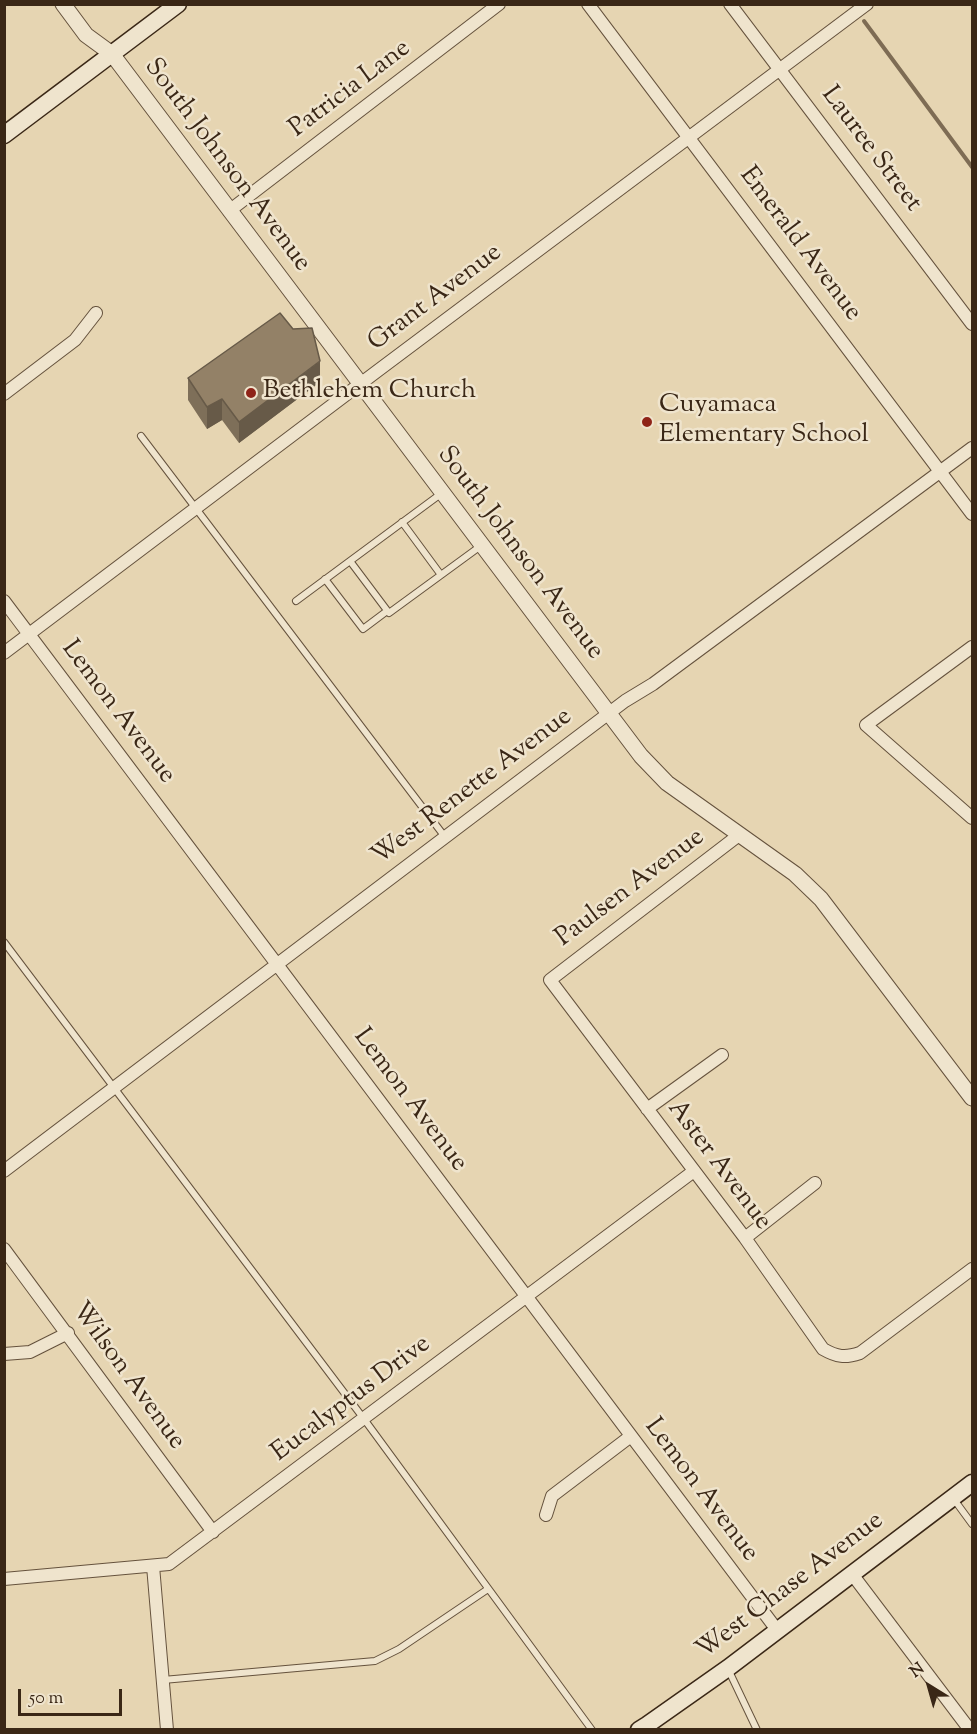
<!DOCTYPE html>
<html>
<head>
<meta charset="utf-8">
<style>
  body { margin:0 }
  #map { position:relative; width:977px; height:1734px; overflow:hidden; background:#e6d5b2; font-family:"Sorts Mill Goudy",serif }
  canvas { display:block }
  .frame { position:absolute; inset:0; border:6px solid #3a2716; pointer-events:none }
  .north { position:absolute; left:899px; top:1656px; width:60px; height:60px; -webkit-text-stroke:4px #efe4cd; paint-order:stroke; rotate:323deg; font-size:16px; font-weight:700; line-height:24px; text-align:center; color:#3a2716 }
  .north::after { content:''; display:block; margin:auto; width:21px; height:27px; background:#3a2716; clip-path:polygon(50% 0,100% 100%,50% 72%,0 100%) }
  .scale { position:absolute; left:18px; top:1689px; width:104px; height:27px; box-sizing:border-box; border:3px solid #3a2716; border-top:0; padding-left:8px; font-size:18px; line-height:21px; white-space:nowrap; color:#3a2716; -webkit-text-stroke:4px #efe4cd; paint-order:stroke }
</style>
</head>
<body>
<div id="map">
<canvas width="977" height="1734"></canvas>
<div class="frame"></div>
<div class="north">N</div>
<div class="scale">50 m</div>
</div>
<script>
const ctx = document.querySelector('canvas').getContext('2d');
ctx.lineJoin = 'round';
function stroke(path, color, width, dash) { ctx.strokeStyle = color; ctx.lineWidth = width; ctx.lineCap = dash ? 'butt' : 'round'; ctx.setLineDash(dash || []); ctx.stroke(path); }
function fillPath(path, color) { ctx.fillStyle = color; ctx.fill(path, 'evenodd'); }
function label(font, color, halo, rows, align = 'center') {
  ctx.font = font + ' "Sorts Mill Goudy",serif'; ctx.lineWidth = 5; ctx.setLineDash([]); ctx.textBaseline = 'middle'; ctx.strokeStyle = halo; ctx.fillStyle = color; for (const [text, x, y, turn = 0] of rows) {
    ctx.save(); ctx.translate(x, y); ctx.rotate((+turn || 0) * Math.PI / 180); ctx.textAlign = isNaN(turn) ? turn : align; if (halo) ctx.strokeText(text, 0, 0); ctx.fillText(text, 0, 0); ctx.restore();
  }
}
const stream = new Path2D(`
  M 864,21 L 972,167`);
const service = new Path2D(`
  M 141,436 L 445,837
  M 442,493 L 350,561 L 389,613 L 482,545
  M 402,522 L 441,575
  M 325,579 L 363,629 L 387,611
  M 296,601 L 350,561
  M 4,942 L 364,1419 L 592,1730
  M 953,1498 L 972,1524
  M 728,1669 L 757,1730
  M 163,1680 L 375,1661 L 399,1649 L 488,1589`);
const minor = new Path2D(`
  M 588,4 L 972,514
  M 730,4 L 972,324
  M 229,211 L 499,4
  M 4,394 L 75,340 L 96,313
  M 4,601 L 777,1630
  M 972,647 L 866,725 L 972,818
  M 4,653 L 376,372 L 867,4
  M 739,835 L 550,980 L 745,1238 L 823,1349 C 837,1357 845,1358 860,1353 L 972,1269
  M 647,1109 L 722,1055
  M 4,1171 L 625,701 L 653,684 L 972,448
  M 745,1238 L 815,1183
  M 4,1249 L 213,1532
  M 4,1354 L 30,1352 L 68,1333
  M 546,1515 L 552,1496 L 631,1436
  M 153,1566 L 167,1730
  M 852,1574 L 970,1730
  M 4,1579 L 169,1564 L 694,1171`);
const tertiary = new Path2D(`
  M 63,4 L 86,35 L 112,54 L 641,756 L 667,783 L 795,874 L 821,899 L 972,1098`);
const secondary = new Path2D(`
  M 4,135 L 178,4
  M 639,1730 L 647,1725 L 728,1668 L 972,1483`);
const wall = new Path2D(`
  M 188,378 L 320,382 L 239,443 L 222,420 L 207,429 L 188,400 Z`);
const shadedWall = new Path2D(`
  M 320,361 L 320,382 L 239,443 L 239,422 Z
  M 222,399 L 222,420 L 207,429 L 207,407 Z`);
const building = new Path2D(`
  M 280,313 L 293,329 L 312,328 L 320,361 L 239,422 L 222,399 L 207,407 L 188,378 Z`);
const markers = [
  [251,393,6,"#8f2418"],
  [647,422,6,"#8f2418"]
];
const streetNames = [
  ["Patricia Lane",351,90,-37],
  ["Lauree Street",870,150,53],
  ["South Johnson Avenue",226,166,53],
  ["Emerald Avenue",799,245,53],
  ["Grant Avenue",436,299,-37],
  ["South Johnson Avenue",519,554,53],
  ["Lemon Avenue",117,713,53],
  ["West Renette Avenue",473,788,-37],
  ["Paulsen Avenue",631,889,-37],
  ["Lemon Avenue",409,1101,53],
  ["Aster Avenue",718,1166,53],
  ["Wilson Avenue",127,1377,54],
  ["Eucalyptus Drive",352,1400,-37],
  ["Lemon Avenue",700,1491,53],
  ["West Chase Avenue",791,1587,-37]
];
const poiNames = [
  ["Bethlehem Church",263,393],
  ["Cuyamaca",659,407],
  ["Elementary School",659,437]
];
stroke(stream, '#7e6c54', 4);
stroke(service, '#65523d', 8);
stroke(minor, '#65523d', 14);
stroke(tertiary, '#65523d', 17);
stroke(secondary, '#3a2716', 19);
stroke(service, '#efe4cd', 6);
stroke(minor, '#efe4cd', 12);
stroke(tertiary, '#efe4cd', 15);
stroke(secondary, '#efe4cd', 16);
fillPath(wall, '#7e6f59');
fillPath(shadedWall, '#675a48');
fillPath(building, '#938167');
stroke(building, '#675a48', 1.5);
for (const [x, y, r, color] of markers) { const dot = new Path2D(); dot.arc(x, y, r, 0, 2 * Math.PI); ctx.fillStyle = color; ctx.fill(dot); stroke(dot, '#efe4cd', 2); }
label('26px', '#3a2716', '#efe4cd', streetNames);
label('26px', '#3a2716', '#efe4cd', poiNames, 'left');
</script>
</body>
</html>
